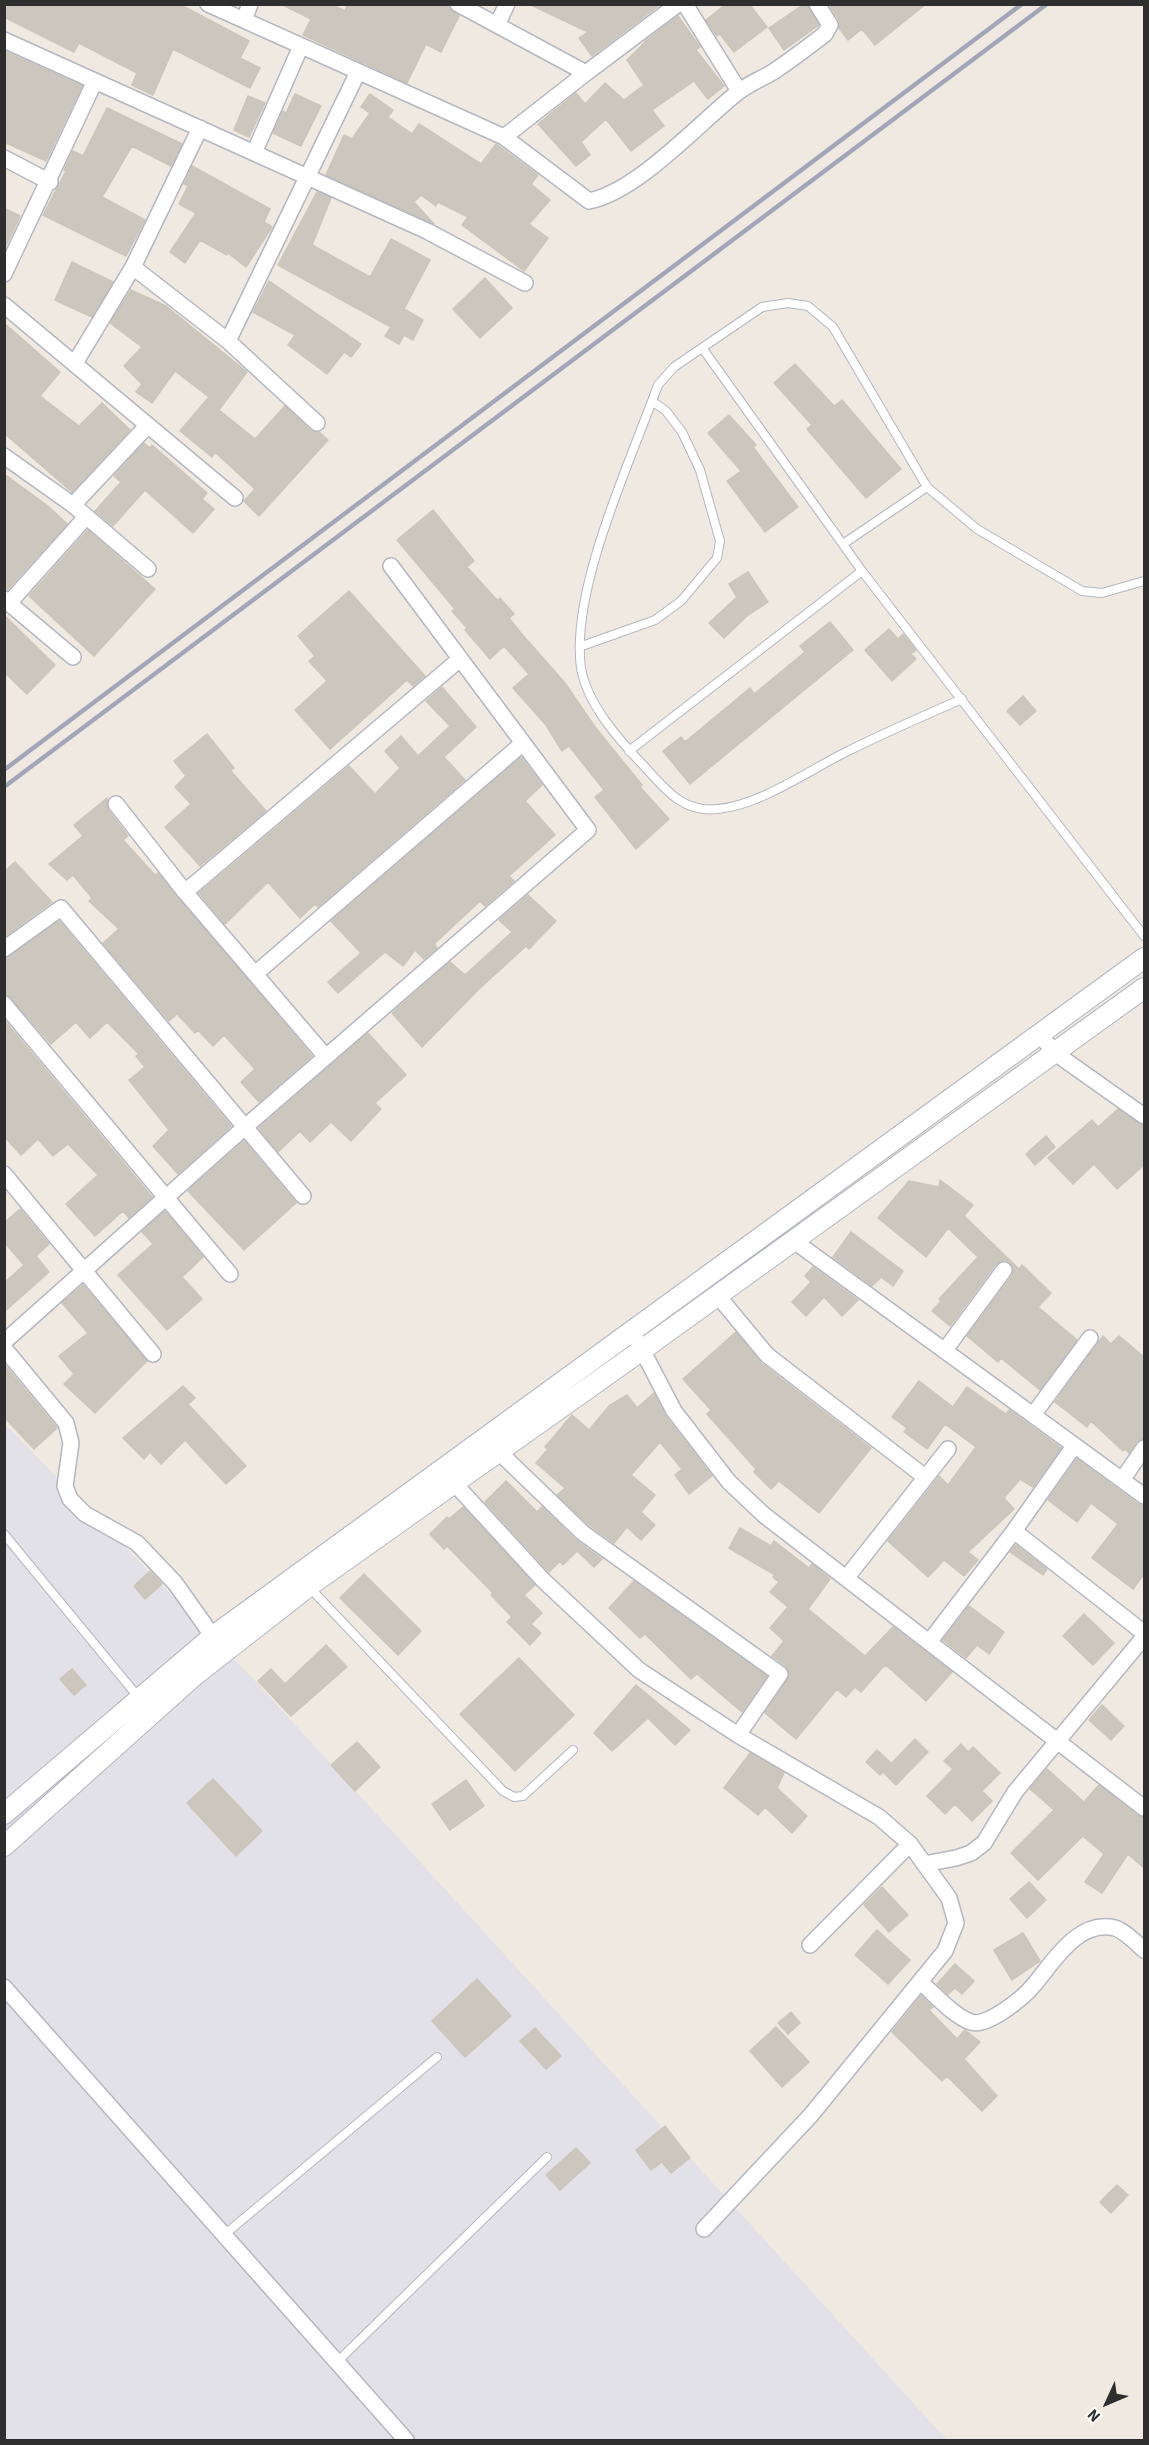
<!DOCTYPE html>
<html>
<head>
<meta charset="utf-8">
<style>
  body { margin:0 }
  #map { position:relative; width:1149px; height:2445px; overflow:hidden; background:#efe9e1; font-family:"Source Sans 3",sans-serif }
  canvas { display:block }
  .frame { position:absolute; inset:0; border:6px solid #2e2e2e; pointer-events:none }
  .north { position:absolute; left:1077px; top:2373px; width:60px; height:60px; -webkit-text-stroke:4px #fff; paint-order:stroke; rotate:226deg; font-size:16px; font-weight:700; line-height:24px; text-align:center; color:#2e2e2e }
  .north::after { content:''; display:block; margin:auto; width:21px; height:27px; background:#2e2e2e; clip-path:polygon(50% 0,100% 100%,50% 72%,0 100%) }
</style>
</head>
<body>
<div id="map">
<canvas width="1149" height="2445"></canvas>
<div class="frame"></div>
<div class="north">N</div>
</div>
<script>
const ctx = document.querySelector('canvas').getContext('2d');
ctx.lineJoin = 'round';
function fillPath(path, color) { ctx.fillStyle = color; ctx.fill(path, 'evenodd'); }
function stroke(path, color, width, dash) { ctx.strokeStyle = color; ctx.lineWidth = width; ctx.lineCap = dash ? 'butt' : 'round'; ctx.setLineDash(dash || []); ctx.stroke(path); }
const industrial = new Path2D(`
  M 4,1423 L 258,1684 L 947,2440 L 5,2440 Z`);
const building = new Path2D(`
  M 4,4 L 179,4 L 249,41 L 240,58 L 260,68 L 250,88 L 173,49 L 153,95 L 132,85 L 137,73 L 79,43 L 74,52 L 4,17 Z
  M 281,4 L 331,4 L 345,11 L 348,4 L 445,4 L 459,16 L 441,52 L 426,44 L 407,83 L 303,35 L 311,19 Z
  M 529,4 L 661,4 L 592,56 L 579,38 L 588,32 Z
  M 726,4 L 749,4 L 767,27 L 734,52 L 720,34 L 717,36 L 706,20 Z
  M 804,4 L 807,4 L 819,25 L 784,50 L 769,28 Z
  M 829,4 L 926,4 L 875,45 L 862,29 L 848,40 L 839,28 L 839,20 Z
  M 678,16 L 700,47 L 696,50 L 724,86 L 708,99 L 694,81 L 652,110 L 664,126 L 631,151 L 606,119 L 581,142 L 590,155 L 576,166 L 538,124 L 576,93 L 585,104 L 605,83 L 624,100 L 644,85 L 627,60 L 648,39 Z
  M 4,51 L 82,86 L 46,161 L 4,142 Z
  M 295,94 L 321,106 L 301,146 L 273,133 L 283,111 L 286,113 Z
  M 370,94 L 393,110 L 388,117 L 412,134 L 419,124 L 481,164 L 496,144 L 538,175 L 531,184 L 550,200 L 529,224 L 548,238 L 524,271 L 462,225 L 468,217 L 438,202 L 436,206 L 421,195 L 414,202 L 434,224 L 326,175 L 344,135 L 352,139 L 370,113 L 361,107 Z
  M 248,96 L 265,103 L 249,137 L 234,130 Z
  M 107,108 L 182,144 L 171,166 L 132,146 L 102,197 L 145,220 L 126,256 L 43,215 L 66,171 L 64,170 L 73,151 L 83,156 Z
  M 192,166 L 270,209 L 264,222 L 272,227 L 246,267 L 228,253 L 227,255 L 200,240 L 185,263 L 170,252 L 196,213 L 179,204 L 188,186 L 184,184 Z
  M 317,192 L 331,198 L 312,245 L 370,277 L 391,239 L 430,260 L 404,309 L 423,320 L 413,340 L 404,335 L 399,344 L 385,336 L 391,327 L 278,265 Z
  M 4,208 L 20,216 L 4,250 Z
  M 72,262 L 113,282 L 92,317 L 55,300 Z
  M 485,278 L 512,308 L 480,338 L 453,309 Z
  M 269,281 L 361,344 L 351,357 L 344,352 L 327,374 L 288,345 L 295,335 L 253,312 Z
  M 131,290 L 166,306 L 247,372 L 219,410 L 255,439 L 285,406 L 310,430 L 319,432 L 328,440 L 259,516 L 244,501 L 255,489 L 215,452 L 212,457 L 180,431 L 209,397 L 175,371 L 152,403 L 136,392 L 142,384 L 124,366 L 142,347 L 110,323 Z
  M 4,323 L 60,372 L 40,396 L 79,426 L 102,403 L 130,430 L 72,492 L 4,433 Z
  M 795,364 L 834,406 L 842,400 L 901,469 L 866,498 L 807,429 L 812,425 L 774,383 Z
  M 729,415 L 756,445 L 753,447 L 798,507 L 765,532 L 727,481 L 741,471 L 708,433 Z
  M 144,443 L 150,448 L 152,445 L 207,493 L 202,499 L 214,509 L 193,533 L 145,490 L 113,526 L 95,511 L 121,482 L 114,476 Z
  M 4,474 L 48,506 L 67,524 L 7,590 L 4,589 Z
  M 433,510 L 474,561 L 467,567 L 497,600 L 500,598 L 514,614 L 509,618 L 520,632 L 565,683 L 595,727 L 642,785 L 640,787 L 669,819 L 636,849 L 595,797 L 604,790 L 569,746 L 562,751 L 546,725 L 513,688 L 529,674 L 504,646 L 490,659 L 465,630 L 467,628 L 452,611 L 455,609 L 397,540 Z
  M 88,530 L 155,589 L 94,656 L 29,596 Z
  M 748,572 L 768,602 L 747,616 L 724,638 L 709,623 L 737,597 L 729,584 Z
  M 349,591 L 425,676 L 413,686 L 407,680 L 330,749 L 295,710 L 327,681 L 309,661 L 315,656 L 298,636 Z
  M 4,615 L 55,665 L 27,694 L 4,672 Z
  M 830,622 L 853,650 L 690,784 L 663,751 L 681,737 L 685,742 L 750,688 L 754,694 L 805,652 L 800,646 Z
  M 889,629 L 898,639 L 903,634 L 916,650 L 911,654 L 916,659 L 892,681 L 865,650 Z
  M 442,687 L 476,727 L 444,757 L 465,780 L 318,907 L 315,904 L 300,918 L 268,882 L 225,924 L 199,893 L 349,766 L 375,794 L 400,768 L 385,751 L 401,736 L 418,756 L 450,726 L 426,701 Z
  M 1023,696 L 1036,711 L 1020,725 L 1007,711 Z
  M 207,734 L 234,768 L 230,770 L 266,811 L 200,866 L 165,827 L 191,804 L 175,787 L 186,776 L 174,761 Z
  M 521,757 L 542,785 L 525,801 L 555,835 L 509,876 L 514,881 L 485,906 L 480,901 L 434,944 L 437,948 L 424,959 L 415,950 L 403,966 L 385,952 L 338,993 L 328,982 L 361,953 L 331,921 Z
  M 107,798 L 108,810 L 128,836 L 123,840 L 155,875 L 158,873 L 312,1056 L 259,1102 L 241,1082 L 255,1069 L 224,1035 L 213,1046 L 198,1030 L 195,1033 L 177,1014 L 169,1021 L 103,943 L 119,929 L 89,901 L 92,898 L 73,875 L 67,880 L 49,864 L 83,836 L 74,825 Z
  M 15,862 L 52,902 L 4,937 L 4,872 Z
  M 528,895 L 556,921 L 529,949 L 526,946 L 479,989 L 422,1047 L 392,1013 L 450,962 L 465,975 L 512,932 L 499,920 Z
  M 59,921 L 231,1126 L 178,1174 L 153,1146 L 169,1130 L 129,1080 L 145,1067 L 136,1056 L 139,1054 L 107,1022 L 90,1038 L 76,1022 L 51,1044 L 11,998 L 4,995 L 4,959 Z
  M 4,1020 L 152,1197 L 129,1218 L 123,1211 L 95,1236 L 66,1204 L 98,1175 L 68,1144 L 53,1156 L 38,1139 L 21,1155 L 4,1136 Z
  M 368,1033 L 406,1075 L 375,1103 L 381,1109 L 351,1141 L 331,1122 L 310,1142 L 300,1131 L 278,1152 L 259,1128 Z
  M 1118,1109 L 1144,1126 L 1144,1165 L 1117,1189 L 1094,1164 L 1073,1184 L 1048,1158 L 1092,1120 L 1098,1127 Z
  M 1046,1136 L 1055,1147 L 1035,1165 L 1026,1154 Z
  M 244,1141 L 296,1203 L 244,1250 L 188,1191 Z
  M 940,1180 L 973,1205 L 964,1216 L 1019,1269 L 1022,1265 L 1051,1293 L 1038,1307 L 1077,1340 L 1040,1390 L 1001,1358 L 998,1362 L 967,1336 L 1012,1276 L 1014,1270 L 1010,1263 L 1005,1260 L 996,1264 L 950,1326 L 932,1311 L 941,1301 L 939,1299 L 978,1257 L 948,1228 L 926,1257 L 878,1218 L 909,1181 L 939,1187 Z
  M 20,1209 L 49,1244 L 36,1256 L 49,1272 L 4,1312 L 4,1283 L 24,1265 L 4,1242 L 4,1223 Z
  M 165,1211 L 203,1257 L 182,1277 L 202,1299 L 167,1330 L 118,1275 L 153,1244 L 142,1232 Z
  M 851,1232 L 903,1271 L 893,1286 L 881,1277 L 872,1286 L 833,1257 Z
  M 813,1267 L 858,1300 L 842,1316 L 824,1297 L 806,1316 L 792,1302 L 811,1282 L 805,1276 Z
  M 83,1285 L 147,1361 L 95,1413 L 64,1384 L 74,1374 L 59,1356 L 88,1333 L 62,1303 Z
  M 736,1332 L 761,1363 L 871,1448 L 819,1513 L 779,1481 L 771,1489 L 754,1472 L 756,1469 L 707,1414 L 711,1410 L 683,1379 Z
  M 1103,1336 L 1111,1344 L 1119,1336 L 1144,1357 L 1144,1438 L 1136,1442 L 1129,1453 L 1125,1449 L 1123,1451 L 1091,1421 L 1087,1427 L 1055,1402 Z
  M 4,1364 L 57,1428 L 34,1449 L 4,1417 Z
  M 919,1381 L 953,1407 L 967,1387 L 1006,1414 L 1009,1410 L 1061,1448 L 1033,1487 L 1020,1479 L 1004,1498 L 1014,1509 L 968,1552 L 978,1560 L 964,1576 L 944,1560 L 928,1577 L 888,1541 L 937,1479 L 939,1476 L 948,1485 L 976,1447 L 945,1424 L 927,1449 L 904,1432 L 907,1428 L 892,1417 Z
  M 183,1386 L 195,1398 L 188,1404 L 246,1466 L 226,1484 L 185,1440 L 161,1464 L 150,1452 L 144,1459 L 123,1438 Z
  M 654,1393 L 666,1417 L 712,1476 L 689,1494 L 675,1475 L 682,1469 L 660,1442 L 631,1475 L 655,1495 L 641,1512 L 655,1525 L 641,1540 L 627,1527 L 614,1543 L 589,1525 L 557,1495 L 565,1488 L 536,1463 L 548,1449 L 545,1447 L 572,1415 L 589,1430 L 609,1406 L 627,1395 L 637,1408 Z
  M 1077,1459 L 1138,1504 L 1144,1506 L 1144,1574 L 1133,1589 L 1092,1558 L 1118,1524 L 1091,1503 L 1077,1522 L 1048,1500 Z
  M 506,1481 L 537,1512 L 542,1507 L 576,1540 L 602,1559 L 594,1567 L 577,1551 L 563,1565 L 560,1561 L 549,1572 L 485,1502 Z
  M 463,1507 L 535,1585 L 524,1595 L 542,1613 L 531,1624 L 541,1633 L 530,1645 L 507,1622 L 512,1617 L 491,1595 L 493,1593 L 447,1546 L 444,1549 L 430,1534 L 447,1517 L 449,1519 Z
  M 740,1528 L 771,1546 L 774,1541 L 809,1568 L 812,1564 L 830,1579 L 808,1609 L 865,1656 L 893,1627 L 952,1672 L 926,1701 L 887,1666 L 883,1667 L 861,1692 L 855,1687 L 846,1697 L 837,1689 L 796,1739 L 765,1713 L 790,1675 L 786,1666 L 772,1656 L 784,1641 L 770,1628 L 788,1607 L 770,1592 L 779,1582 L 773,1577 L 775,1575 L 729,1548 Z
  M 1016,1545 L 1047,1569 L 1043,1575 L 1010,1552 Z
  M 150,1571 L 162,1584 L 145,1599 L 134,1586 Z
  M 364,1574 L 421,1631 L 398,1655 L 340,1598 Z
  M 634,1581 L 767,1676 L 742,1712 L 697,1674 L 691,1679 L 645,1634 L 640,1638 L 609,1608 Z
  M 969,1606 L 1004,1632 L 989,1654 L 977,1645 L 966,1658 L 943,1640 Z
  M 1084,1614 L 1114,1643 L 1093,1665 L 1063,1636 Z
  M 326,1645 L 347,1667 L 291,1716 L 258,1681 L 271,1669 L 285,1684 Z
  M 519,1658 L 574,1715 L 515,1771 L 460,1714 Z
  M 72,1669 L 86,1685 L 74,1695 L 60,1679 Z
  M 636,1685 L 690,1730 L 675,1745 L 648,1718 L 612,1751 L 594,1733 Z
  M 1102,1705 L 1124,1726 L 1111,1740 L 1089,1720 Z
  M 915,1739 L 928,1752 L 896,1785 L 883,1772 Z
  M 357,1742 L 380,1767 L 355,1791 L 331,1765 Z
  M 961,1744 L 968,1752 L 973,1747 L 1000,1773 L 982,1791 L 992,1801 L 972,1821 L 955,1804 L 945,1814 L 927,1796 L 953,1769 L 944,1761 Z
  M 877,1750 L 891,1763 L 880,1775 L 866,1762 Z
  M 750,1753 L 784,1773 L 777,1788 L 807,1816 L 792,1833 L 765,1807 L 758,1815 L 724,1788 Z
  M 1047,1769 L 1084,1802 L 1099,1785 L 1138,1816 L 1144,1818 L 1144,1868 L 1128,1854 L 1102,1893 L 1085,1882 L 1104,1854 L 1083,1836 L 1038,1880 L 1011,1853 L 1054,1810 L 1030,1789 Z
  M 213,1779 L 262,1831 L 236,1856 L 187,1803 Z
  M 466,1780 L 484,1806 L 450,1830 L 432,1804 Z
  M 1029,1882 L 1046,1900 L 1027,1918 L 1010,1899 Z
  M 882,1887 L 908,1915 L 889,1932 L 864,1905 Z
  M 877,1930 L 910,1960 L 888,1984 L 855,1955 Z
  M 1023,1933 L 1040,1961 L 1012,1980 L 994,1950 Z
  M 955,1964 L 974,1981 L 962,1994 L 955,1988 L 948,1994 L 937,1984 Z
  M 477,1979 L 511,2016 L 465,2057 L 432,2021 Z
  M 921,1996 L 933,2007 L 929,2010 L 957,2039 L 965,2030 L 980,2042 L 964,2059 L 997,2096 L 982,2111 L 947,2076 L 942,2081 L 892,2032 Z
  M 791,2012 L 800,2023 L 788,2034 L 778,2023 Z
  M 776,2027 L 809,2062 L 782,2087 L 750,2051 Z
  M 535,2028 L 561,2056 L 546,2069 L 520,2041 Z
  M 665,2126 L 690,2158 L 671,2173 L 662,2162 L 651,2170 L 636,2150 Z
  M 576,2148 L 590,2163 L 560,2190 L 546,2175 Z
  M 1117,2185 L 1128,2195 L 1111,2213 L 1100,2202 Z`);
const service = new Path2D(`
  M 703,349 L 862,571
  M 843,544 L 927,487
  M 582,646 L 655,620 L 681,601 L 717,558 L 720,541 L 700,470 L 682,432 L 666,411 L 652,401
  M 962,699 C 923,716 884,733 846,752 C 808,771 760,805 718,809 C 683,813 666,790 644,766 C 619,740 587,704 581,668 C 570,590 631,460 658,385 L 674,367 L 762,307 L 788,303 L 808,306 L 833,327 L 927,487 L 977,529 L 1082,591 L 1102,593 L 1144,581
  M 629,751 L 862,571 L 1144,936
  M 4,1534 L 139,1698
  M 310,1588 L 503,1791 L 514,1797 L 523,1796 L 573,1750
  M 224,2235 L 437,2057
  M 337,2362 L 547,2157`);
const minor = new Path2D(`
  M 208,4 L 504,137 L 589,201 C 638,191 698,124 737,93 C 748,84 761,79 773,72 C 791,60 808,47 825,34 L 830,25 L 817,4
  M 458,4 L 586,73 L 504,137
  M 685,4 L 739,91
  M 244,20 L 250,4
  M 497,25 L 507,4
  M 4,40 L 427,231 L 525,283
  M 586,73 L 678,4
  M 200,128 L 133,267 L 228,341
  M 254,153 L 301,46
  M 4,158 L 50,182
  M 4,274 L 95,81
  M 4,305 L 235,498
  M 75,363 L 133,267
  M 317,423 L 228,341 L 358,72
  M 4,456 L 73,505 L 148,569
  M 73,505 L 148,425
  M 4,599 L 73,657
  M 9,603 L 86,517
  M 116,804 L 185,892 L 326,1057
  M 185,892 L 460,659
  M 4,949 L 61,908 L 303,1196
  M 255,974 L 523,743
  M 4,1004 L 230,1274
  M 1041,1036 L 1055,1053 L 1144,1116
  M 4,1174 L 153,1354
  M 794,1241 L 1144,1496
  M 718,1296 L 767,1355 L 925,1477
  M 4,1342 L 245,1127 L 588,830 L 391,566
  M 638,1342 L 674,1411 L 729,1482 L 764,1515 L 1144,1808
  M 4,1348 L 66,1423 L 71,1443 L 65,1486 L 70,1499 L 85,1514 L 137,1543 L 175,1583 L 219,1645
  M 945,1350 L 1004,1270
  M 1033,1415 L 1090,1338
  M 498,1451 L 583,1533 L 780,1674 L 738,1735
  M 1122,1480 L 1144,1448
  M 455,1484 L 543,1580 L 639,1670 L 738,1735 L 879,1817 L 910,1844 L 949,1898 L 956,1923 L 945,1951 L 811,2115 L 704,2229
  M 1014,1531 L 1144,1633
  M 847,1577 L 948,1449
  M 930,1641 L 1014,1531 L 1074,1446
  M 924,1864 L 956,1858 L 971,1853 L 984,1843 L 1015,1792 L 1144,1637
  M 810,1945 L 910,1844
  M 920,1982 C 935,1994 953,2016 971,2022 C 986,2028 1023,1998 1033,1986 C 1053,1963 1077,1919 1115,1928 C 1125,1931 1136,1943 1144,1950
  M 4,1987 L 406,2440`);
const tertiary = new Path2D(`
  M 4,1814 L 212,1637 L 1144,958
  M 4,1846 L 195,1675 L 309,1586 L 642,1350 L 1144,988`);
const rail = new Path2D(`
  M 4,770 L 1022,4
  M 4,787 L 1047,4`);
fillPath(industrial, '#e3e1e8');
fillPath(building, '#cbc7bf');
stroke(building, '#cbc5ba', 1.5);
stroke(service, '#b4b7c1', 10);
stroke(minor, '#b4b7c1', 18);
stroke(tertiary, '#b4b7c1', 22);
stroke(service, '#fff', 8);
stroke(minor, '#fff', 15);
stroke(tertiary, '#fff', 20);
stroke(rail, '#a3a6b8', 4.5);
</script>
</body>
</html>
